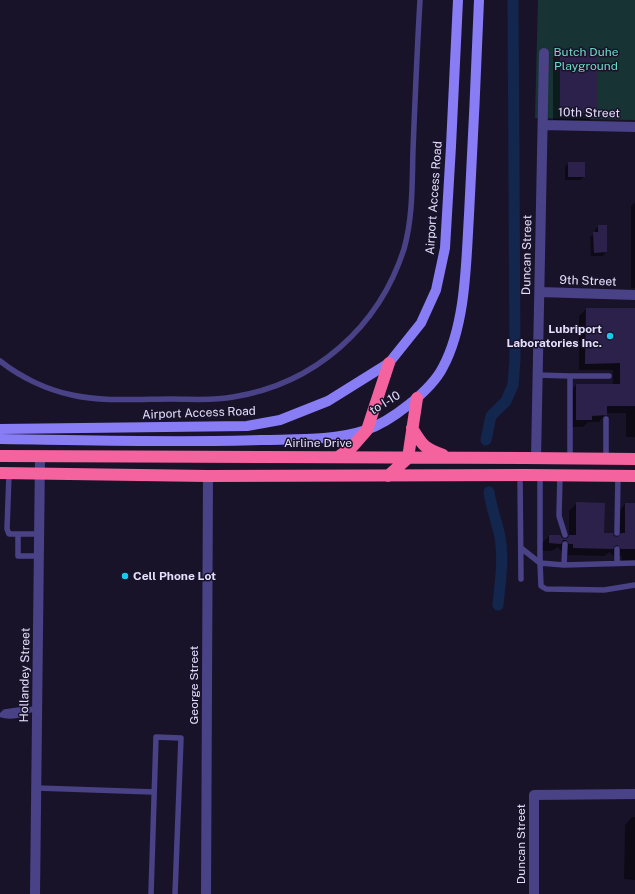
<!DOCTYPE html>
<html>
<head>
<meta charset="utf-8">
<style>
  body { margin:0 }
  canvas { display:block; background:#19132a }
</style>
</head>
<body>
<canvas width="635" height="894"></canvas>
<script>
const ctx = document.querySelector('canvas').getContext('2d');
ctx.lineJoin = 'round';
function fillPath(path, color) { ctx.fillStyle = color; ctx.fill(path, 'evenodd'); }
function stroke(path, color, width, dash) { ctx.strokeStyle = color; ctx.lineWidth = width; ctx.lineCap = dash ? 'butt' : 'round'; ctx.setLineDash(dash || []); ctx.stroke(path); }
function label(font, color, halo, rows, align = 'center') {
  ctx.font = font + ' "Public Sans",sans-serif'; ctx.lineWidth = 3; ctx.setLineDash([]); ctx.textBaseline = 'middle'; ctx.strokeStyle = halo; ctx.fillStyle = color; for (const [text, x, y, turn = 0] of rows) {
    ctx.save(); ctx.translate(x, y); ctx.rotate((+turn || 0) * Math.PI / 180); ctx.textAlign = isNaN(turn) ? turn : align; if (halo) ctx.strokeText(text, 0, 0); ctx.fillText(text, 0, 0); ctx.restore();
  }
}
const green = new Path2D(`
  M 538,0 L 635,0 L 635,120 L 535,118 Z`);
const shadow = new Path2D(`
  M 561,50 L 597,113 L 589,120 L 553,120 L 553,58 Z
  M 569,163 L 584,177 L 580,180 L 565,180 L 565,166 Z
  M 635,202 L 635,288 L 631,288 L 631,206 Z
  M 598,226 L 606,252 L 603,256 L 591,256 L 590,237 L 595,233 L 595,230 Z
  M 586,309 L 635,309 L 635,437 L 626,437 L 626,413 L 606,413 L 599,422 L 588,422 L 583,427 L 569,427 L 569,392 L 576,385 L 613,385 L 613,370 L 579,370 L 579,316 Z
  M 577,503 L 603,534 L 617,538 L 618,512 L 625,504 L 635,504 L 635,563 L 621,563 L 622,556 L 613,556 L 610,552 L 604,556 L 566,555 L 566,551 L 561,551 L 558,547 L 552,551 L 542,551 L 542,543 L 549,536 L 564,540 L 569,537 L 569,511 Z
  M 632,817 L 635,817 L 635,880 L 624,879 L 625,825 Z`);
const canal = new Path2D(`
  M 486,440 L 491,416 L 506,401 L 513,385 L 515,359 L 513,0
  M 489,492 C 491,507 497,522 500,537 C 504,560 500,583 498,605`);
const building = new Path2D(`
  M 560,49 L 598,49 L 598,113 L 560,113 Z
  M 568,162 L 585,162 L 585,177 L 568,177 Z
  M 598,225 L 607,225 L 607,252 L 594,253 L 593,232 L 598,232 Z
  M 586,308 L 635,308 L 635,406 L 607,406 L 607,415 L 592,416 L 592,420 L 576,420 L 576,384 L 620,384 L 620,363 L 585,364 Z
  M 576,502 L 605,503 L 604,533 L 613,533 L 614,536 L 617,537 L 621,533 L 625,533 L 625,503 L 635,503 L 635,549 L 621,549 L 617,545 L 615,546 L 613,549 L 573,548 L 573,544 L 569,544 L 566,540 L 563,540 L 561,544 L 549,543 L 549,535 L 560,535 L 562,538 L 564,539 L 568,538 L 569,535 L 576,535 Z`);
const lane = new Path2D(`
  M 0,361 C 20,377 47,390 72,395 C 102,402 141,399 171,399 C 192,399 213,401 233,397 C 315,384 379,327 404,249 C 413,217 412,183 413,150 C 415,100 417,50 420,0
  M 538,375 L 570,376 L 570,458
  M 570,376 L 609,376
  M 606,459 L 606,419
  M 9,474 L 7,529 L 9,534 L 39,534
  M 520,475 L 521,579
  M 540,475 L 540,563 L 564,565 L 635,563
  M 560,475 L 559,516 L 565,535
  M 617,533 L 618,476
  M 18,534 L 18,556 L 39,556
  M 521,548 L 540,563 L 541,586 L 546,589 L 604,590 L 635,585
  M 617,563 L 617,549
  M 564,565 L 565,544
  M 21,712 L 19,715 C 13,716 8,717 2,715 L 5,712 L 19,710 L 21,712 L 38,708
  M 37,788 L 154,792
  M 151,894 L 156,737 L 181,738 L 175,894`);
const street = new Path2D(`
  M 543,125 L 635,127
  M 540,292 L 635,295
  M 536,458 L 544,53
  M 35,894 L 40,456
  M 206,894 L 208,476
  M 534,894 L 534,795 L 635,794`);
const secondary = new Path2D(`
  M 0,429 L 247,426 L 280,420 L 328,401 L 389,363 L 421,323 L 436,290 L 445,248 L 451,146 L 458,0
  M 0,439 C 87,440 174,443 261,440 C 296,439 333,441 366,430 C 390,422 431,391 443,367 C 466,324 466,263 469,215 C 473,143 476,72 479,0`);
const highway = new Path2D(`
  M 412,428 C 423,446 424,448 443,455
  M 0,456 L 525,458 L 635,459
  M 338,457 L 353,446 L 367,430 L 389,363
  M 0,473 L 208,476 L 526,475 L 635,476
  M 388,476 L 408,458 L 417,398`);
const markers = [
  [610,336,4,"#19caef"],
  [125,576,4,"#19caef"]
];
const parkNames = [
  ["Butch Duhe",586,52],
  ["Playground",586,66]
];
const streetNames = [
  ["10th Street",589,113,1],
  ["Airport Access Road",434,198,-86],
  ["Duncan Street",527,255,-89],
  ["9th Street",588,281,2],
  ["to I-10",385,403,-32],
  ["Airport Access Road",199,413,-2],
  ["Airline Drive",318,443],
  ["Hollandey Street",25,675,-89],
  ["George Street",194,685,-90],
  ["Duncan Street",521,844,-90]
];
const poiNames = [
  ["Lubriport",602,329],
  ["Laboratories Inc.",602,343],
  ["Cell Phone Lot",133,576,"left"]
];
fillPath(green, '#173334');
fillPath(shadow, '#0007');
stroke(canal, '#13264e', 11);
fillPath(building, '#2c214a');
stroke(lane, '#494286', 5.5);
stroke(street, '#494286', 10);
stroke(secondary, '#897df6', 10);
stroke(highway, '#f4639e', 12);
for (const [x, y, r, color] of markers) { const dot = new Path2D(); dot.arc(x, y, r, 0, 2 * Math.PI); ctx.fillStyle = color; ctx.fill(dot); stroke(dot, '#19132a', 1.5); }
label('12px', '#6ed9c6', '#19132a', parkNames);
label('12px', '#e4dffd', '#19132a', streetNames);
label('bold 12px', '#e4dffd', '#19132a', poiNames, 'right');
</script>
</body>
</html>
